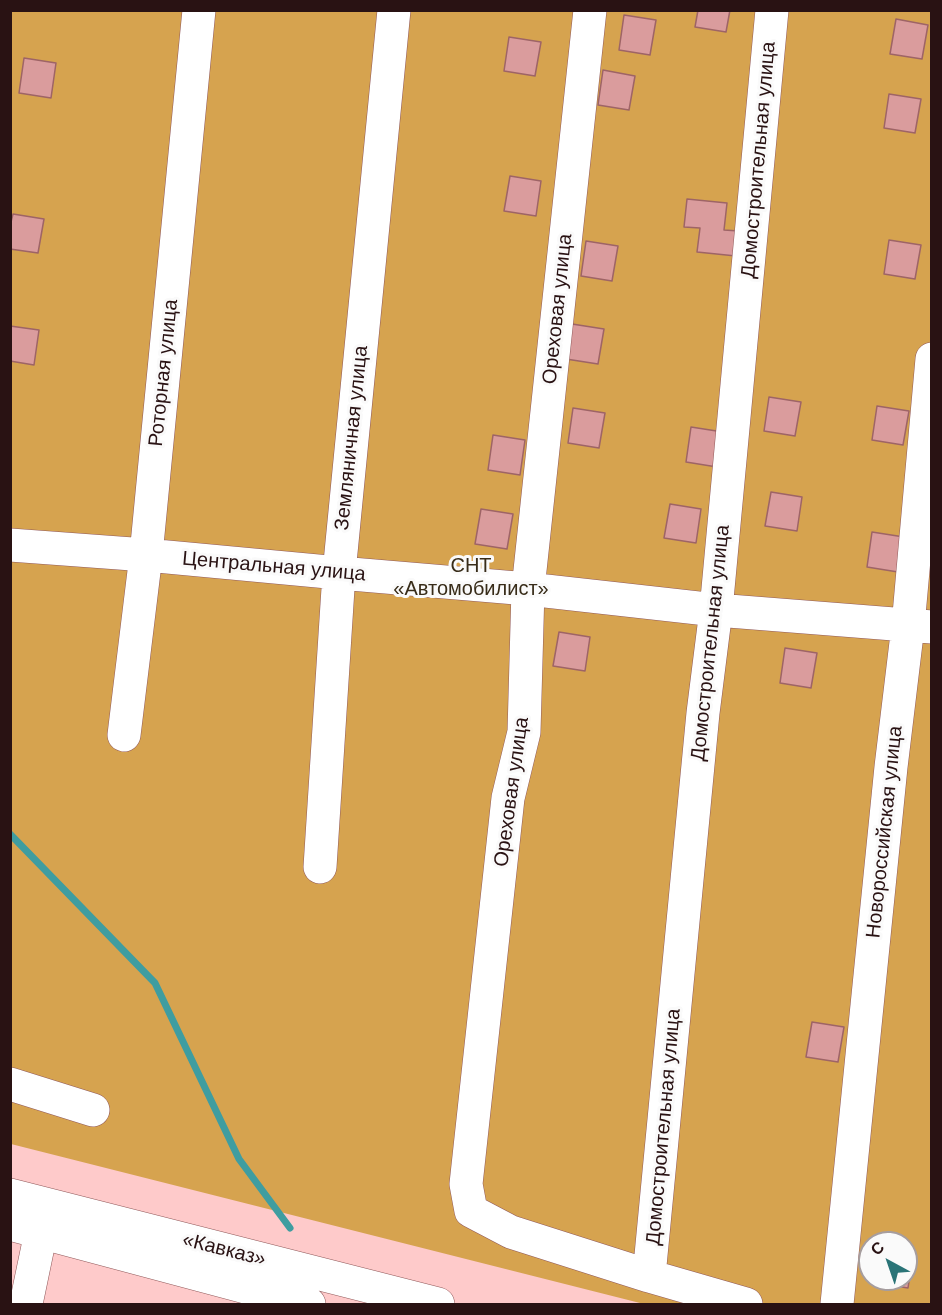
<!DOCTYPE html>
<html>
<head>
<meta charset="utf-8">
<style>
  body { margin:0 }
  #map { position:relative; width:942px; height:1315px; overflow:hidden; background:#fecaca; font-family:Arial,sans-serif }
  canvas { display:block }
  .frame { position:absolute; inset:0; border:12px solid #291213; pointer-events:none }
  .north { position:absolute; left:858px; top:1231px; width:60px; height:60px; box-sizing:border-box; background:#fafafa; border:2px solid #a69d9e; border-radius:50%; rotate:320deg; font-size:16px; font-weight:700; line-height:24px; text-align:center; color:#291213 }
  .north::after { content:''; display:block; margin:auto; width:21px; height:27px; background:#2a7477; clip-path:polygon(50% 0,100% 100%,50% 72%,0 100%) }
</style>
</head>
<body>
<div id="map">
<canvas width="942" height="1315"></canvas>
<div class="frame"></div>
<div class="north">С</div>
</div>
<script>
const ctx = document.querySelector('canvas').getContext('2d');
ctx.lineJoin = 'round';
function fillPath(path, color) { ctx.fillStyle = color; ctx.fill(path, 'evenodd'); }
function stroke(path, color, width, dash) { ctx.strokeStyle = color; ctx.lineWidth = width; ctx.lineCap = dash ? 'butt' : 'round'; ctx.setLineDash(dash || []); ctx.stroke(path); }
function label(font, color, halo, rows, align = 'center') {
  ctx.font = font + ' Arial,sans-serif'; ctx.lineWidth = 6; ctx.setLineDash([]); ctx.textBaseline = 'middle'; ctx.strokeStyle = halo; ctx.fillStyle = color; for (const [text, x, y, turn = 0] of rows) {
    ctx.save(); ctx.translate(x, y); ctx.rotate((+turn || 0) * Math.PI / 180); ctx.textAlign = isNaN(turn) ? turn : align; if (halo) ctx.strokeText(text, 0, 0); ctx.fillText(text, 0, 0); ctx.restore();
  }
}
const green = new Path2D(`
  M 10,11 L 931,11 L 931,1304 L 644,1304 L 11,1144 ZM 870,1243 L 906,1243 L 906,1279 L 870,1279 Z`);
const stream = new Path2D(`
  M 10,834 L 155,983 L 239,1159 L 290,1228`);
const building = new Path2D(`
  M 698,10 L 730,10 L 726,32 L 695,27 Z
  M 624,15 L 656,20 L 650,55 L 619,50 Z
  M 896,19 L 928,25 L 922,59 L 890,54 Z
  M 509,37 L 541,42 L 535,76 L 504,71 Z
  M 24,58 L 56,63 L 51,98 L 19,93 Z
  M 603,70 L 635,76 L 629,110 L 598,105 Z
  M 889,94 L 921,99 L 915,133 L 884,128 Z
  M 510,176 L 541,181 L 536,216 L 504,211 Z
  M 687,199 L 727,203 L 724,230 L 739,231 L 736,256 L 697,252 L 700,228 L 684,227 Z
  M 13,214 L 44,219 L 38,253 L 10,249 L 10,226 Z
  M 889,240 L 921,245 L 915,279 L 884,274 Z
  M 586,241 L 618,246 L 612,281 L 581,276 Z
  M 572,324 L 604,329 L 598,364 L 566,359 Z
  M 10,326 L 39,330 L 34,365 L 10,361 Z
  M 769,397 L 801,402 L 795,436 L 764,431 Z
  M 877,406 L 909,411 L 903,445 L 872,440 Z
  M 573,408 L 605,413 L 599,448 L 568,443 Z
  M 691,427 L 723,432 L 717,467 L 686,462 Z
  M 493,435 L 525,440 L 520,475 L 488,470 Z
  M 771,492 L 802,497 L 797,531 L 765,526 Z
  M 670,504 L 701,509 L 696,543 L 664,538 Z
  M 481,509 L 513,514 L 507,549 L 475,544 Z
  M 872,532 L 904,537 L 898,572 L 867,567 Z
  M 559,632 L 590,637 L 585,671 L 553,666 Z
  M 785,648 L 817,653 L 811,688 L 780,683 Z
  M 812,1022 L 844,1027 L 838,1062 L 806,1057 Z
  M 906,1253 L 913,1254 L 908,1288 L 876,1283 L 877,1279 L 906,1279 Z`);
const minor = new Path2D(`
  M 590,10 L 528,589 L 524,732 L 508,798 L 466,1184 L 471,1211 L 511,1232 L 649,1276 L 746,1304
  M 10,545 L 146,555 L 339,573 L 528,589 L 716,610 L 932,627
  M 124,735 L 146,555 L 199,10
  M 320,867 L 339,573 L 394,10
  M 10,1084 L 93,1110
  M 649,1276 L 703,713 L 716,610 L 772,10
  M 26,1304 L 41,1232
  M 837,1304 L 891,767 L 908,626 L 932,359`);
const highway = new Path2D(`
  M 10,1195 L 438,1304
  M 10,1224 L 309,1304`);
const streetNames = [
  ["Домостроительная улица",759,160,-85],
  ["Ореховая улица",558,309,-84],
  ["Роторная улица",164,373,-84],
  ["Земляничная улица",352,438,-84],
  ["Центральная улица",274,567,5],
  ["Домостроительная улица",711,643,-84],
  ["Ореховая улица",512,792,-82],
  ["Новороссийская улица",885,832,-84],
  ["Домостроительная улица",664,1127,-85],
  ["«Кавказ»",224,1250,14]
];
const parkNames = [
  ["СНТ",471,566],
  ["«Автомобилист»",471,589]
];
fillPath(green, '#d6a34f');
stroke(stream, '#3f9da0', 7);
fillPath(building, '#da9c9d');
stroke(building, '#9e6466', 1.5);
stroke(minor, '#91595a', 34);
stroke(highway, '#91595a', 34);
stroke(minor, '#fff', 33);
stroke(highway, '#fff', 33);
label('20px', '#291213', '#fafafa', streetNames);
label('20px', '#382c19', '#fafafa', parkNames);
</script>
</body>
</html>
